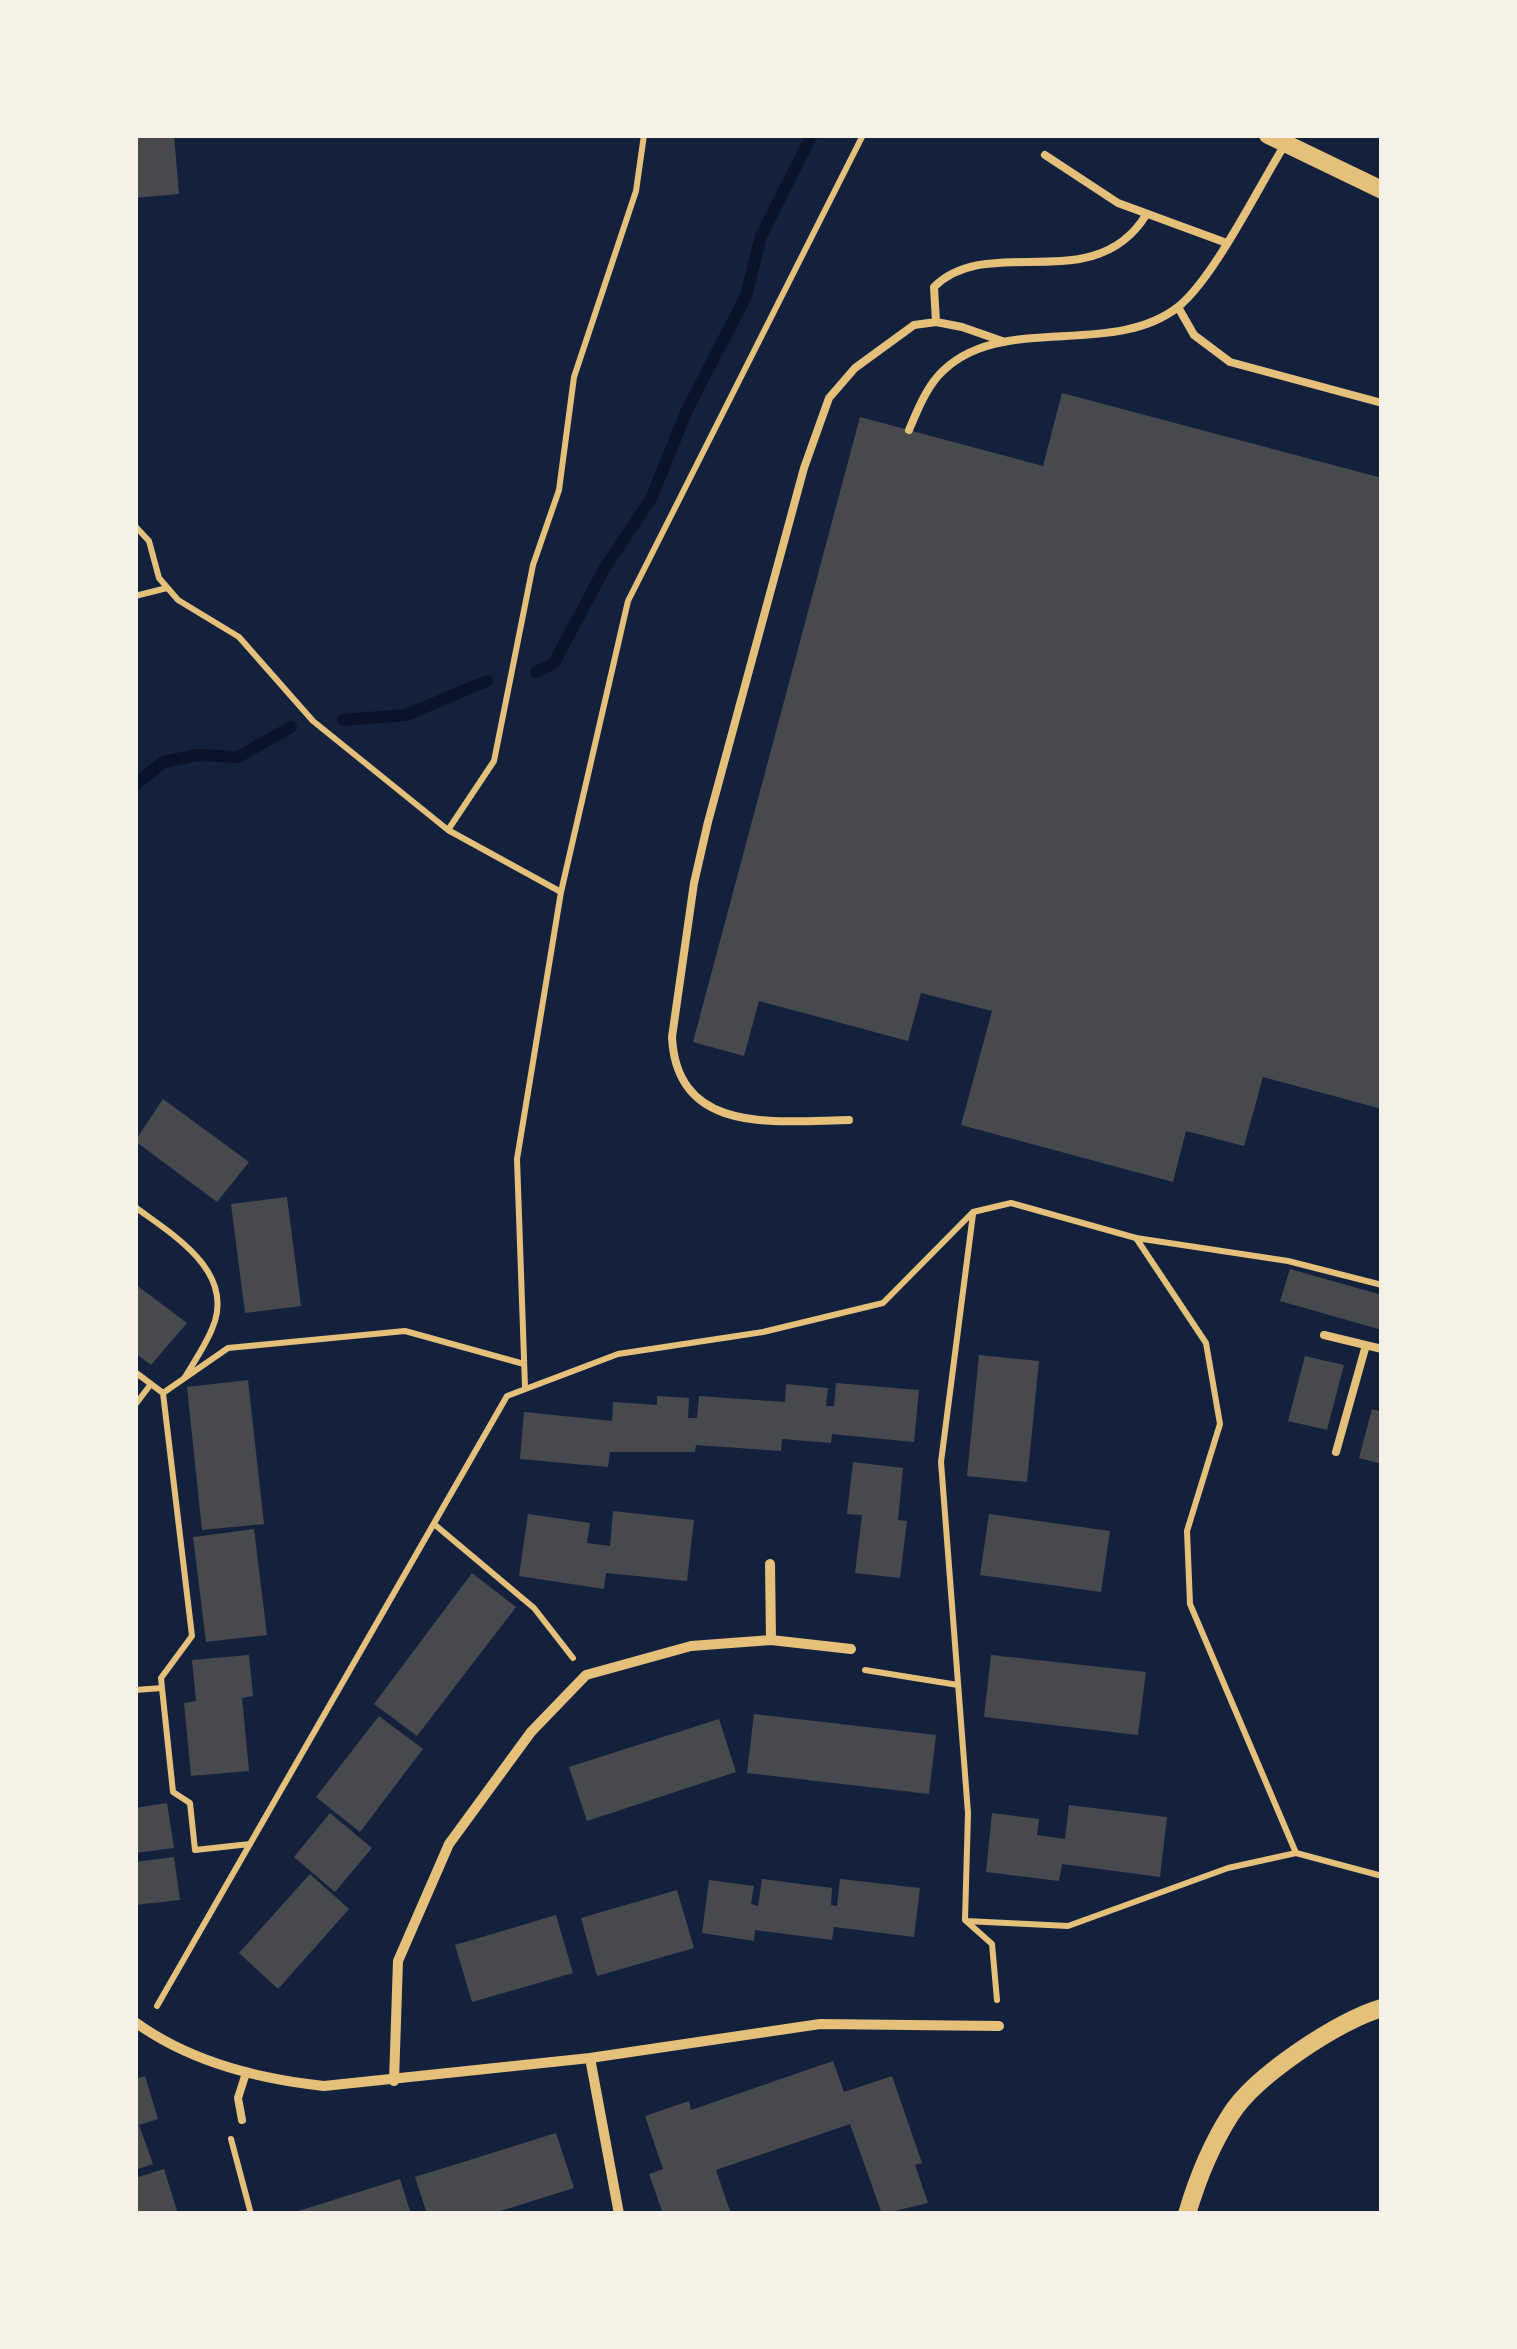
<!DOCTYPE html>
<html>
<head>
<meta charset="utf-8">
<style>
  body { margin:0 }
  #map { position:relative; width:1517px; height:2349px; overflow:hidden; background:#14213d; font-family:"Fira Sans Condensed",sans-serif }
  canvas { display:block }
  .frame { position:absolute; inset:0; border:138px solid #f6f1e7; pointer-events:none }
</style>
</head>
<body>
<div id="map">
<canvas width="1517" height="2349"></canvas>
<div class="frame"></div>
</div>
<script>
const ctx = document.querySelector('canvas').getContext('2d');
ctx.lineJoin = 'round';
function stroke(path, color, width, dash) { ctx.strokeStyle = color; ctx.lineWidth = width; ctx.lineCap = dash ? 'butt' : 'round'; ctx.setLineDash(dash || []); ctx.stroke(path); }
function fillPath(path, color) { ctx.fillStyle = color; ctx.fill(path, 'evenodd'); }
const stream = new Path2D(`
  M 536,672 L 554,663 L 603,571 L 651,499 L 687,410 L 746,296 L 761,236 L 812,135
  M 343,720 L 406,715 L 487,681
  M 135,785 L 163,762 L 198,755 L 238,757 L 291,727`);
const building = new Path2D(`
  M 135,135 L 174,135 L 179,194 L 135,198 Z
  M 1062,393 L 1382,478 L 1382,1109 L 1263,1077 L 1244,1146 L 1186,1131 L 1173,1182 L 961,1125 L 992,1011 L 921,993 L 908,1041 L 759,1001 L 744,1056 L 693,1042 L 860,417 L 1043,466 Z
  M 163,1099 L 249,1162 L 217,1202 L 135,1141 Z
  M 287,1197 L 301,1306 L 245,1313 L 231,1204 Z
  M 1290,1269 L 1382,1295 L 1382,1330 L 1280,1301 Z
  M 135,1284 L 187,1323 L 151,1365 L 135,1353 Z
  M 979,1355 L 1039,1361 L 1027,1482 L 967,1476 Z
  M 1305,1356 L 1344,1365 L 1327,1430 L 1288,1421 Z
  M 248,1380 L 264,1524 L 202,1530 L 187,1387 Z
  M 836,1383 L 919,1390 L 914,1442 L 832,1434 L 831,1443 L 782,1439 L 781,1451 L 696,1445 L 695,1452 L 610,1452 L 608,1467 L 520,1459 L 524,1412 L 612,1421 L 613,1402 L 657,1405 L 657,1396 L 689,1398 L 688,1418 L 697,1418 L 699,1396 L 785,1402 L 786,1384 L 828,1388 L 826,1406 L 834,1406 Z
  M 1372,1409 L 1382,1412 L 1382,1464 L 1359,1458 Z
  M 853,1462 L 903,1468 L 898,1520 L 907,1521 L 900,1578 L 855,1573 L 862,1515 L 847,1514 Z
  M 613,1511 L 694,1520 L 687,1581 L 606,1573 L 604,1589 L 519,1576 L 528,1514 L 590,1523 L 587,1543 L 610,1546 Z
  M 989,1514 L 1110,1531 L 1101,1592 L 980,1575 Z
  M 254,1529 L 267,1635 L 206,1642 L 193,1537 Z
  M 472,1573 L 516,1607 L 417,1736 L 374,1704 Z
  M 249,1655 L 253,1696 L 242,1698 L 249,1771 L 191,1776 L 184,1703 L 196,1701 L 192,1660 Z
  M 991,1655 L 1146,1672 L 1138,1735 L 984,1717 Z
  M 754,1714 L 936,1735 L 929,1794 L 747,1773 Z
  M 379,1716 L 423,1749 L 360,1832 L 316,1797 Z
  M 719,1719 L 736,1772 L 587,1821 L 569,1767 Z
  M 167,1803 L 174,1848 L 135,1853 L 135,1808 Z
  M 1069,1805 L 1167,1817 L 1160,1877 L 1062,1864 L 1059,1881 L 986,1872 L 992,1813 L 1039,1819 L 1037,1835 L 1065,1839 Z
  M 330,1813 L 372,1848 L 335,1892 L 294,1857 Z
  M 174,1857 L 180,1900 L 135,1905 L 135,1862 Z
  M 310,1874 L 349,1909 L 278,1989 L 239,1953 Z
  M 762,1879 L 832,1888 L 831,1905 L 837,1906 L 840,1879 L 920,1888 L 914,1937 L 834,1927 L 832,1940 L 755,1930 L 754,1941 L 702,1933 L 709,1880 L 754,1886 L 751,1904 L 758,1906 Z
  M 677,1890 L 694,1948 L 597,1976 L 581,1918 Z
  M 556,1915 L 573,1973 L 472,2002 L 455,1945 Z
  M 833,2061 L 844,2092 L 892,2076 L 922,2163 L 915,2165 L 928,2203 L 882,2214 L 850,2124 L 716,2170 L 731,2214 L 663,2214 L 649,2174 L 663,2169 L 645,2116 L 689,2101 L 691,2110 Z
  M 145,2076 L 158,2119 L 139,2125 L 153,2164 L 135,2170 L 135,2079 Z
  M 556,2133 L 574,2188 L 491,2214 L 427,2214 L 415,2177 Z
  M 164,2169 L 178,2214 L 135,2214 L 135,2178 Z
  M 400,2179 L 411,2214 L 292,2214 L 292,2213 Z`);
const path = new Path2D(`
  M 135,526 L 149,541 L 159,578 L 178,600 L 239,637 L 313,721 L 448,830 L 561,892
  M 135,596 L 167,588
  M 448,830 L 494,761 L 533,565 L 559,490 L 574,377 L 636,191 L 644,135
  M 135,1207 C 173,1235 237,1272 212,1329 C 205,1346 194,1362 185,1377
  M 973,1214 L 941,1462 L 968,1813 L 965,1920 L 992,1944 L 997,2000
  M 1136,1238 L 1206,1343 L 1220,1424 L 1187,1531 L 1190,1604 L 1296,1853
  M 135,1372 L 151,1384
  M 525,1387 L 517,1159 L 561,892 L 628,601 L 863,135
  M 135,1405 L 151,1384 L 163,1393 L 228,1348 L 405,1331 L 524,1364
  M 434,1524 L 534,1608 L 573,1658
  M 865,1670 L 958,1685
  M 162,1688 L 161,1678 L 192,1636 L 163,1393
  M 135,1690 L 162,1688 L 173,1792 L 190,1803 L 195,1850 L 250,1844
  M 966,1921 L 1068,1926 L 1228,1868 L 1296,1853 L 1382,1876
  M 157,2006 L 507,1396 L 618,1354 L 763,1332 L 883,1303 L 973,1212 L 1011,1203 L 1136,1238 L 1288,1261 L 1382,1285
  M 231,2139 L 251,2214`);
const service = new Path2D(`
  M 1045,155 L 1118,203 L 1224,242
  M 1178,307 L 1194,335 L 1230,362 L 1382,403
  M 936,322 L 934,287 C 988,232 1094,299 1146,215
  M 909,430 C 917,411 925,391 938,376 C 997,310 1110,360 1178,307 C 1214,278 1258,188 1284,146
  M 849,1120 C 776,1121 677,1136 672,1037 L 694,883 L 708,822 L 804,468 L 829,398 L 855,368 L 914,325 L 936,322 L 962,327 L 1005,342
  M 1324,1335 L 1382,1349
  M 1336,1452 L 1366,1345
  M 242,2120 L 238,2098 L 246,2073`);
const minor = new Path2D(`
  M 770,1564 L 771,1640
  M 135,2022 C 190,2062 258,2079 324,2086 L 590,2058 L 820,2024 L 999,2026
  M 590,2058 L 619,2214
  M 394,2081 L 398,1961 L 449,1844 L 531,1732 L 586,1675 L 691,1646 L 771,1640 L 851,1649`);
const tertiary = new Path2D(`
  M 1268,135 L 1382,190
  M 1187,2214 C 1197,2180 1211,2145 1231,2114 C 1255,2076 1339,2020 1382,2008`);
stroke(stream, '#0b132b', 12);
fillPath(building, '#48494c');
stroke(path, '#e5c07b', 6);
stroke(service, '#e5c07b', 8);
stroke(minor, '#e5c07b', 10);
stroke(tertiary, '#e5c07b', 18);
</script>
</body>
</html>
